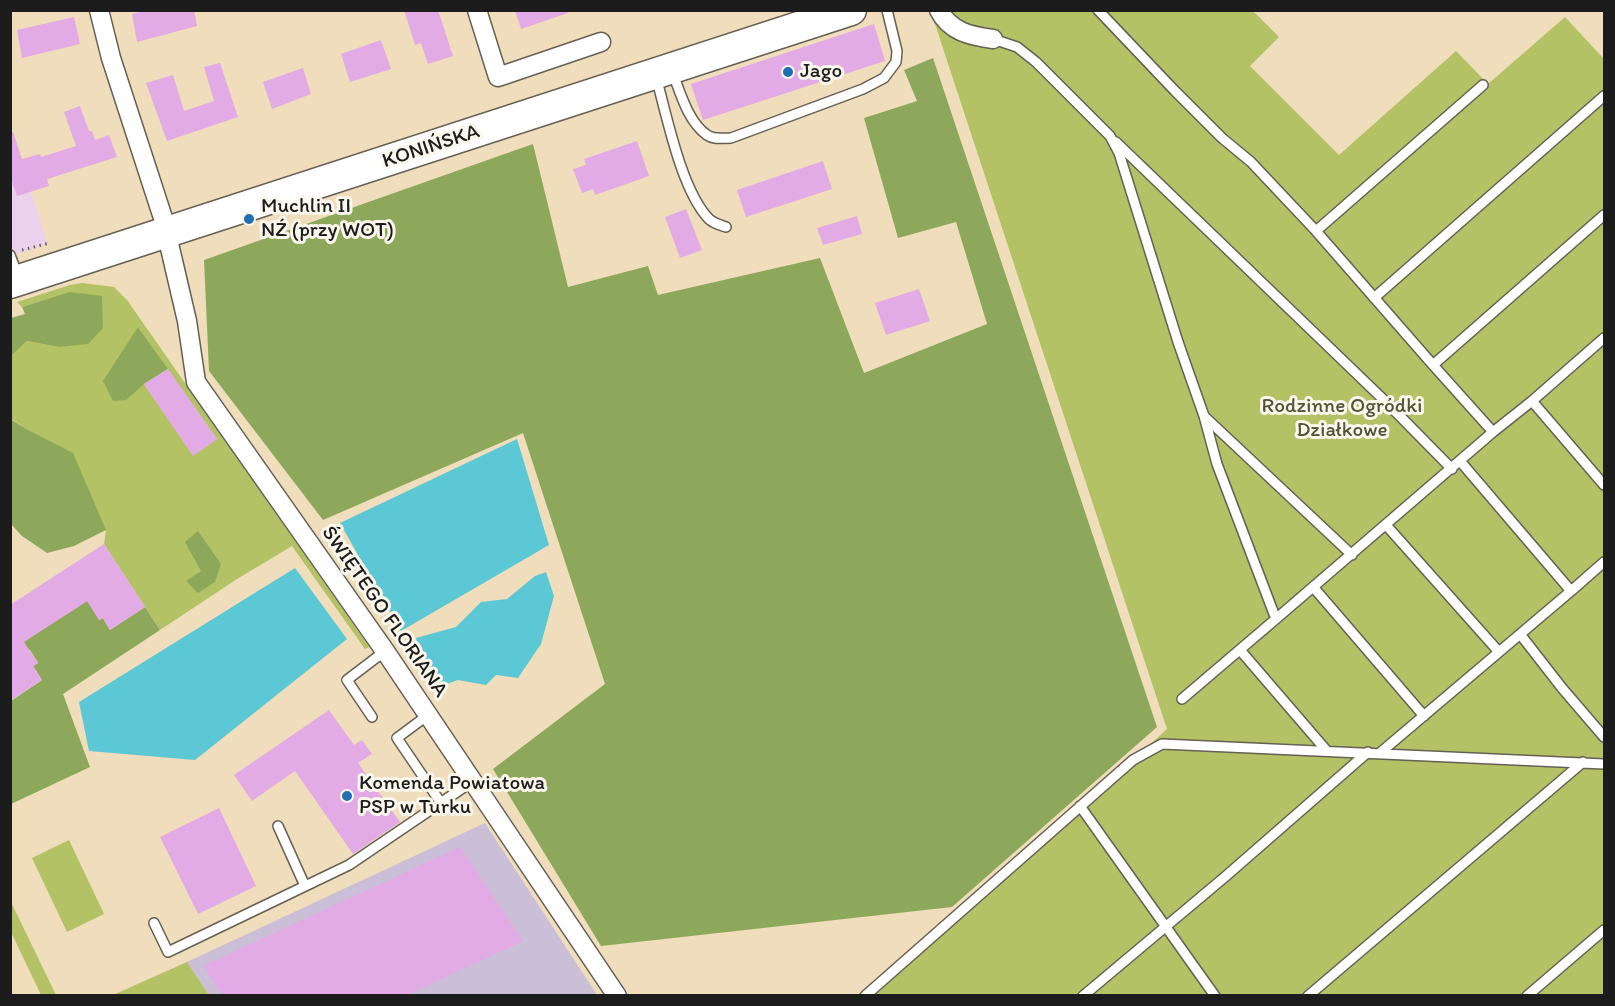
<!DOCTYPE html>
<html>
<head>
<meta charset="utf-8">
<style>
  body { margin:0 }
  #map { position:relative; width:1615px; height:1006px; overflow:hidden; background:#efddbb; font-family:Itim,sans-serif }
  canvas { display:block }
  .frame { position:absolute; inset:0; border:12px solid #1c1c1c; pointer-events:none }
</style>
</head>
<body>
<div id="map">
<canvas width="1615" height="1006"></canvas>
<div class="frame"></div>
</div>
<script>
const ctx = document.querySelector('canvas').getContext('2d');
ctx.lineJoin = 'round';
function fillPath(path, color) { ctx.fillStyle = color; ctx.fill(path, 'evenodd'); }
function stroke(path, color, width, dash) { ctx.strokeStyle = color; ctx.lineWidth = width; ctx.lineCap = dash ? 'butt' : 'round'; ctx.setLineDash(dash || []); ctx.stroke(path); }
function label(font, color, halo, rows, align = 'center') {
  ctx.font = font + ' Itim,sans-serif'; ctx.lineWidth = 6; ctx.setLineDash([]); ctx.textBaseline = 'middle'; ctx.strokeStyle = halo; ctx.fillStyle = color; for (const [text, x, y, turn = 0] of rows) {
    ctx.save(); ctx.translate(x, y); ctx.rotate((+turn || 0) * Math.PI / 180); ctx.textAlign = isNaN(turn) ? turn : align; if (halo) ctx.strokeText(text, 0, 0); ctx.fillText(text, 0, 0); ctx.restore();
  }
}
const built = new Path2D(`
  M 10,129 L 48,244 L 11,256 L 10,256 Z`);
const industrial = new Path2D(`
  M 485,823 L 597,995 L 209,995 L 187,962 Z`);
const green = new Path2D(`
  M 947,10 L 1253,11 L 1279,37 L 1250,66 L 1339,155 L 1456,51 L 1488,84 L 1565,17 L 1604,59 L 1604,995 L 874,996 L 1167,729 L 932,15 Z
  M 82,283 L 114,287 L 127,300 L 369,647 L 365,649 L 292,546 L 237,579 L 160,630 L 104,544 L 106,530 L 30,431 L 11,419 L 11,356 L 27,341 L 58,347 L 69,292 L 22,307 L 17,302 L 70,285 ZM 138,327 L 217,439 L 193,455 L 144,384 Z
  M 69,840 L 104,914 L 67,932 L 32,858 Z
  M 11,902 L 56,995 L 41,995 L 11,932 Z
  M 187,962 L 209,995 L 113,995 Z`);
const forest = new Path2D(`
  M 933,58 L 1157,727 L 952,907 L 601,946 L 493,769 L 605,684 L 523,433 L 323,520 L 209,371 L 204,260 L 533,144 L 568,287 L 648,266 L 658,295 L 820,258 L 864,373 L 987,324 L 956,222 L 898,238 L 864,118 L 917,101 L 904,70 Z
  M 69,292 L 102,296 L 103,328 L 88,344 L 58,347 L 27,341 L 11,356 L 11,318 L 25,314 L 22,307 Z
  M 138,327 L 168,369 L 144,384 L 126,400 L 113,401 L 103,381 Z
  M 10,419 L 30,431 L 73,453 L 106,530 L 74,546 L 47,553 L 22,536 L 11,524 Z
  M 198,531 L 221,564 L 215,582 L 198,593 L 186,581 L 201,571 L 185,542 Z
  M 90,599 L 99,620 L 103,618 L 110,630 L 145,607 L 160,630 L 63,694 L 90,767 L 11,804 L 11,701 L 42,680 L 33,666 L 38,663 L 30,650 L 20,644 Z`);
const water = new Path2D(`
  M 517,439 L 549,545 L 401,631 L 340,523 Z
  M 295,568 L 347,639 L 195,760 L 89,751 L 79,702 Z
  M 546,572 L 554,596 L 541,644 L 518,678 L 496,675 L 486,685 L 458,680 L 441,686 L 423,679 L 416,638 L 456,627 L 481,602 L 507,599 L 535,576 Z`);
const building = new Path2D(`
  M 147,10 L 194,10 L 197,26 L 137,42 L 132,14 Z
  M 404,10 L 438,10 L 453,56 L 428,64 L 421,43 L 415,45 Z
  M 515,10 L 568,10 L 568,13 L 521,29 Z
  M 74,17 L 80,44 L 22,58 L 17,30 Z
  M 874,24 L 885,61 L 703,120 L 691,84 Z
  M 381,40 L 391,69 L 350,82 L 341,54 Z
  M 220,63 L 238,117 L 167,141 L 146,83 L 173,75 L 184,111 L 214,101 L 204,67 Z
  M 303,68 L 311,94 L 272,109 L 263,82 Z
  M 80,106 L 89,131 L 92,131 L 95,140 L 109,135 L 117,157 L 47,179 L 49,186 L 17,196 L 10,176 L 10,132 L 13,132 L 22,159 L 40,154 L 41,157 L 76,146 L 64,112 Z
  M 637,141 L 649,176 L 595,195 L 593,189 L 582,193 L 573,169 L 586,165 L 584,159 Z
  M 823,161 L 832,189 L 746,217 L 737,190 Z
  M 686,209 L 702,250 L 680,258 L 665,217 Z
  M 857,216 L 862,234 L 823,245 L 817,228 Z
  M 919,289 L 930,321 L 886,335 L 875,303 Z
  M 168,369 L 217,439 L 193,456 L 144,384 Z
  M 104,544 L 145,607 L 110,630 L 103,618 L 99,620 L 87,601 L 24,642 L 38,663 L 33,666 L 42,680 L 10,701 L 10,605 Z
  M 329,710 L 354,745 L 362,740 L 372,754 L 358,763 L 400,822 L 353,854 L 295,771 L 252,801 L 234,775 Z
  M 219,808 L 256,886 L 198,914 L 160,837 Z
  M 460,847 L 523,941 L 405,996 L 223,996 L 203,966 Z`);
const path = new Path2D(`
  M 22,250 L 50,243`);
const lane = new Path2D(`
  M 1098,10 L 1175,91 L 1222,138 L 1251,162 L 1316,231 L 1433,365
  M 993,39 L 1017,47 L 1036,62 L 1110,136 L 1119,153 L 1178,342 L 1204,416 L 1217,464 L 1274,614 L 1277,618 L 1493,432 L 1532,401 L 1604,338
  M 672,71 C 680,92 688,122 707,135 C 714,140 723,138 731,138 L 863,89 L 884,78 L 896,62 L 897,51 L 887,10
  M 656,77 C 667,116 681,190 709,219 C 713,223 720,225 726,227
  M 1116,142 L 1387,403 L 1452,469
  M 1316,231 L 1483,85
  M 10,255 L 18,276
  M 1374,298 L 1604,96
  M 1532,401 L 1604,485
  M 1205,417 L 1352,555
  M 1493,432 L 1433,365 L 1604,215
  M 1460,461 L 1571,591 L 1604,562
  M 1386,525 L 1499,652
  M 1314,588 L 1424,716
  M 1520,634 L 1562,688 L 1604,737
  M 1240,650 L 1326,750
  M 1182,699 L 1277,618
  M 428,715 L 397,738 L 441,803
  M 372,717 L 347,680 L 385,651
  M 1381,752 L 1571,591
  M 1080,806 L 1215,996
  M 278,826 L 305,886
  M 154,923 L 168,952 L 349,865 L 473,781
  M 865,996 L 1133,760 L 1162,744 L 1604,764
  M 1083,996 L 1226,876 L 1368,752
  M 1308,996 L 1583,762
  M 1527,996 L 1604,930`);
const street = new Path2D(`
  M 99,10 L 111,58 L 163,218 L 187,321 L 196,382 L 385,651 L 617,996
  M 477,10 L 498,77 L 601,42
  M 939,10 C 950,32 971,36 993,39`);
const primary = new Path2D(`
  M 10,283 L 851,10`);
const markers = [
  [788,72,6,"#1f6fb2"],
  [249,219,6,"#1f6fb2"],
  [347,796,6,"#1f6fb2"]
];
const poiNames = [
  ["Jago",800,72],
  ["Muchlin II",261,207],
  ["NŹ (przy WOT)",261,231],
  ["Komenda Powiatowa",359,784],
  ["PSP w Turku",359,808]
];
const streetNames = [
  ["KONIŃSKA",431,147,-18],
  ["ŚWIĘTEGO FLORIANA",384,612,55]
];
const parkNames = [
  ["Rodzinne Ogródki",1342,407],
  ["Działkowe",1342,431]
];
fillPath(built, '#ead1ec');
fillPath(industrial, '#cabfd6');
fillPath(green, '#b2c265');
fillPath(forest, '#8da85a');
fillPath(water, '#5cc8d5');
fillPath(building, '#e3abe5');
stroke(lane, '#666054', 12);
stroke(street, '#666054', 21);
stroke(primary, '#666054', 33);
stroke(path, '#666054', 3, [1.5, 4.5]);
stroke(lane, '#fff', 9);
stroke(street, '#fff', 18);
stroke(primary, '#fff', 30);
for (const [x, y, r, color] of markers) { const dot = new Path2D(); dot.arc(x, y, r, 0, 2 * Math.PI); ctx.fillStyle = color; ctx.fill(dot); stroke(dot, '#fbf7ec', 2); }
label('21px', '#1c1c1c', '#fbf7ec', poiNames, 'left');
label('21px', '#1c1c1c', '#fbf7ec', streetNames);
label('21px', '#505636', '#fbf7ec', parkNames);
</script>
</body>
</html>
